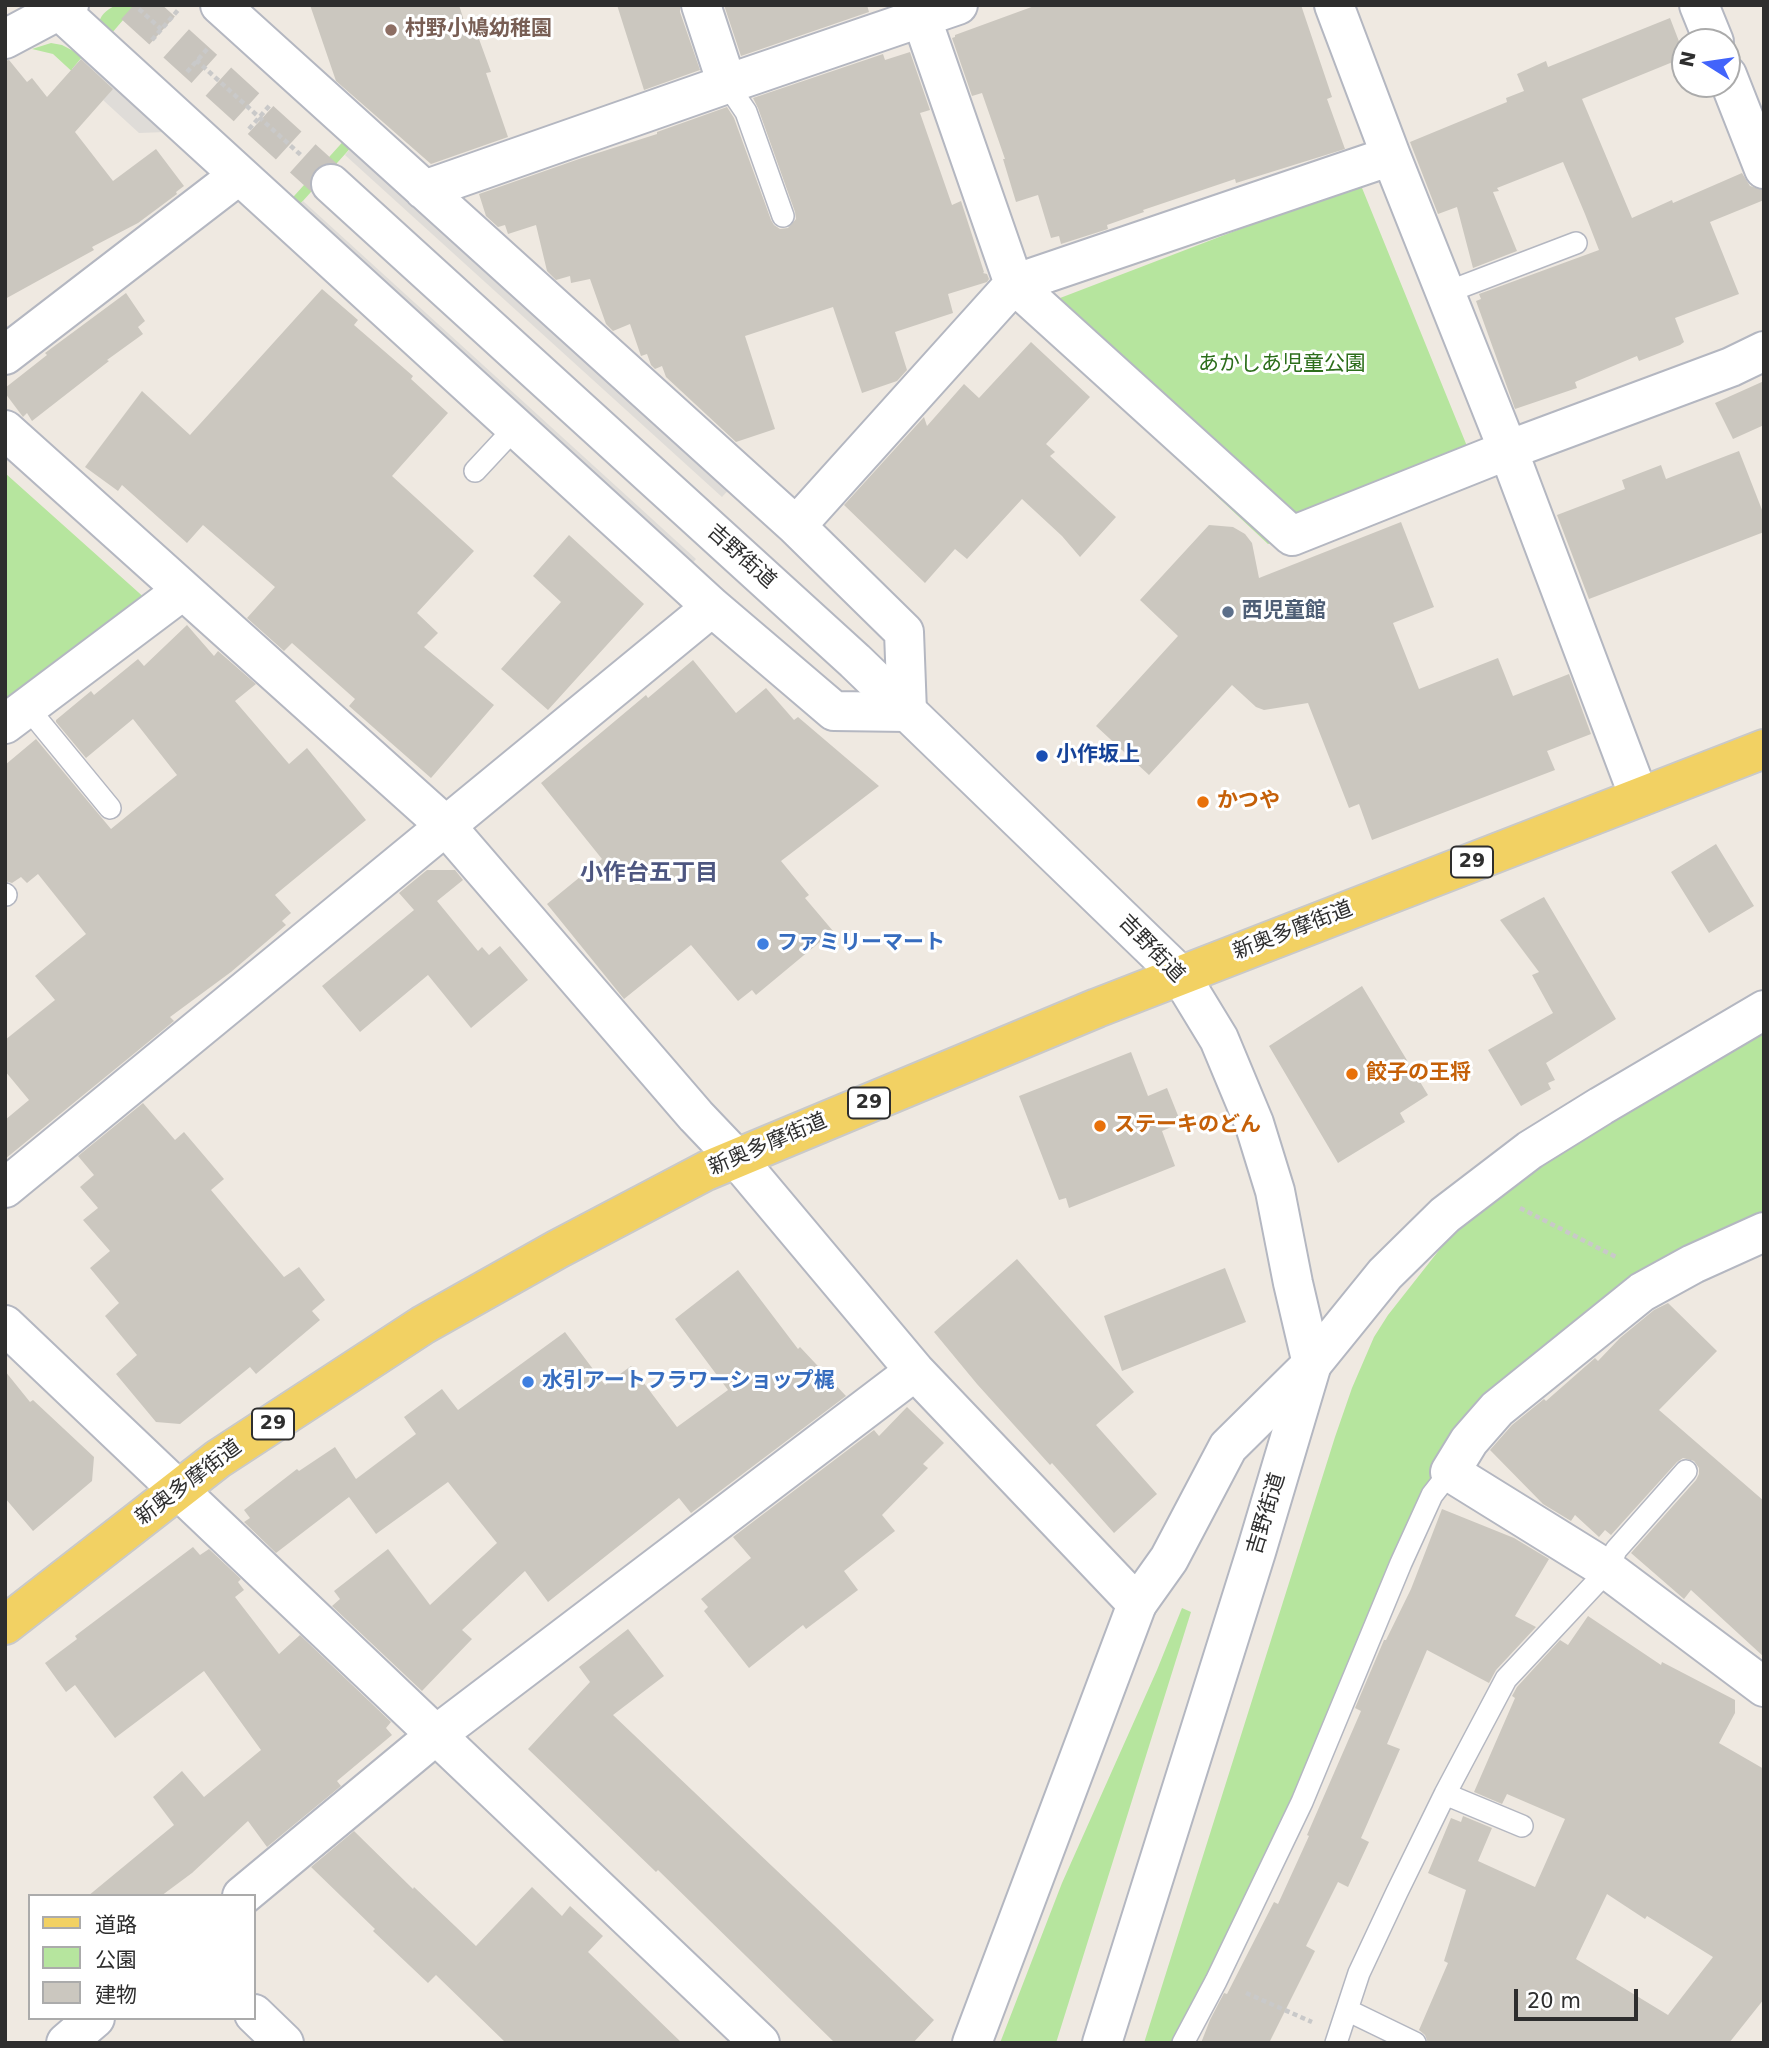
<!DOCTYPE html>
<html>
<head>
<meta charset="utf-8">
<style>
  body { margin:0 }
  #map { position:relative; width:1769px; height:2048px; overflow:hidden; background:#efe9e1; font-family:"DejaVu Sans","Noto Sans JP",sans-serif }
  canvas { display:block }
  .frame { position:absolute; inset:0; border:7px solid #2e2e2e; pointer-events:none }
  .legend { position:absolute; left:28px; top:1894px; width:228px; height:126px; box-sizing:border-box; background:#fff; border:2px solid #ababab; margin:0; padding:9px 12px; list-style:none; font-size:21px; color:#2e2e2e }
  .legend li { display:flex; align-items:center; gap:14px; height:35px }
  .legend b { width:35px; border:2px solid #ababab }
  .north { position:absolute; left:1671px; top:28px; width:70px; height:70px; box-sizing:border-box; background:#fff; border:2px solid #ababab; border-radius:50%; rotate:282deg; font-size:19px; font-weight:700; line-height:28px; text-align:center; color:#2e2e2e }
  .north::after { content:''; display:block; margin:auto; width:24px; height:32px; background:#4264fb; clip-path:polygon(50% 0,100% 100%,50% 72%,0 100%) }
  .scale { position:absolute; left:1514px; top:1989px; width:124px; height:32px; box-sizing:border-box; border:4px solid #2e2e2e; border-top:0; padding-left:9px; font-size:21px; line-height:24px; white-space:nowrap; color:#2e2e2e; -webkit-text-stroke:5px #fff; paint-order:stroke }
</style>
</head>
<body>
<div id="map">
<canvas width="1769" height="2048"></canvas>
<div class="frame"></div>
<ul class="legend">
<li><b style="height:9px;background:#f2d163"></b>道路</li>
<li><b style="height:19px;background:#b6e59e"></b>公園</li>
<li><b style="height:19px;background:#cbc7bf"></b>建物</li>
</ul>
<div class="north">N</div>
<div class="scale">20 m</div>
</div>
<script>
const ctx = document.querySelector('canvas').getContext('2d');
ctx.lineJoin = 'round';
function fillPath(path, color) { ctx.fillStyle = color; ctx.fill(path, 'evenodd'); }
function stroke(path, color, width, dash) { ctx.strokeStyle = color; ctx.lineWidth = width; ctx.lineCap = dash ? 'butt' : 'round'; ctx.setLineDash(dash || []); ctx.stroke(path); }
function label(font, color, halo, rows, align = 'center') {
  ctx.font = font + ' "DejaVu Sans","Noto Sans JP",sans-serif'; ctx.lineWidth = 6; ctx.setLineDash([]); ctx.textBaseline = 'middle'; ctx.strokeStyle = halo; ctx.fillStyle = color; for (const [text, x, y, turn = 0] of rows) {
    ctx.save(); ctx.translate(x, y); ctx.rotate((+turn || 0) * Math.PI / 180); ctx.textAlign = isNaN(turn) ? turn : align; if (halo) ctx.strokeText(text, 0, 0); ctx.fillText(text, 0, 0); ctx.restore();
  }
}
const green = new Path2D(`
  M 116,5 L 136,5 L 105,41 L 98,27 C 100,15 105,11 116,5 Z
  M 51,43 L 62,45 L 83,56 L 72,69 L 103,100 L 53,54 L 32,49 Z
  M 348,136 L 355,143 L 293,212 L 286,205 Z
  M 1360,183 L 1471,456 L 1464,475 L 1268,544 L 1021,313 Z
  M 5,473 L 157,609 L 5,712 Z
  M 1764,1033 L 1764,1215 L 1456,1436 L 1422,1493 L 1296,1793 L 1173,2043 L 1144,2043 L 1335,1437 L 1352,1388 L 1374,1337 L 1388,1315 L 1451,1235 L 1511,1187 L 1561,1152 Z
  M 1182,1608 L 1191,1612 L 1056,2043 L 1000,2043 L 1062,1883 L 1157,1670 Z`);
const plaza = new Path2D(`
  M 83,56 L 166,132 L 139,133 L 103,100 L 112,89 L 81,59 Z
  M 355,143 L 732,486 L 722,497 L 345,155 Z
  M 303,201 L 696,559 L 687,570 L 293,212 Z`);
const building = new Path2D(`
  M 310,5 L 459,5 L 467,30 L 475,28 L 491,72 L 486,73 L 508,137 L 431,164 L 336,81 Z
  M 617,5 L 680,5 L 680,12 L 700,70 L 644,90 Z
  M 724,5 L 867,5 L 869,12 L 741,56 Z
  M 1037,5 L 1301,5 L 1332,97 L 1327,99 L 1345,149 L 1236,183 L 1235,179 L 1143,210 L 1144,212 L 1107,225 L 1108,229 L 1061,244 L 1059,236 L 1051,238 L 1038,195 L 1016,202 L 1003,159 L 1005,159 L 982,93 L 972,96 L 952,38 L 955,37 L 955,35 Z
  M 1670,18 L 1685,57 L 1582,99 L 1632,218 L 1672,200 L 1673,203 L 1742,173 L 1750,186 L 1764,190 L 1764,200 L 1710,222 L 1739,294 L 1675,318 L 1684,342 L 1680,345 L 1639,361 L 1637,356 L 1575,382 L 1577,388 L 1515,409 L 1476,301 L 1481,299 L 1479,294 L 1599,250 L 1585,214 L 1563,162 L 1497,188 L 1499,191 L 1493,192 L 1517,251 L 1473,268 L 1457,207 L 1438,214 L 1410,142 L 1507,102 L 1506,98 L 1524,91 L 1517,74 L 1546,61 L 1548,67 Z
  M 910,52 L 930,110 L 920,113 L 952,205 L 961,201 L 984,272 L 983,273 L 987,274 L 989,279 L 987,282 L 948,294 L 953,313 L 895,332 L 907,370 L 897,381 L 862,393 L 833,307 L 745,336 L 775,429 L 736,442 L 666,377 L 662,366 L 655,369 L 651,365 L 647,354 L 641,356 L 630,324 L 613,331 L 606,324 L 590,279 L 571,283 L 570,276 L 556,280 L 547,271 L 536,225 L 508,234 L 505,225 L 498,227 L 486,216 L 479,194 L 579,159 L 657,134 L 657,132 L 727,107 L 734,118 L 771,220 L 774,225 L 780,229 L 788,228 L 796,219 L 795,212 L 758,108 L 753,98 L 883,54 L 885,60 Z
  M 81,59 L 113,89 L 75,132 L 113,181 L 156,149 L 184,186 L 176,192 L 177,194 L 138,223 L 92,247 L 94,250 L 5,299 L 5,61 L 9,60 L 27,82 L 32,78 L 47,97 Z
  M 322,289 L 358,320 L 354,325 L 413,376 L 411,379 L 448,413 L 392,476 L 474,551 L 417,613 L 438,633 L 424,647 L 494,705 L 431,778 L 349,706 L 355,699 L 292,643 L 284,651 L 247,618 L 275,587 L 203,525 L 187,543 L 122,485 L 118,491 L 85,467 L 142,391 L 190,435 Z
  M 126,293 L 145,321 L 138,327 L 143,334 L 107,360 L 109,361 L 32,421 L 27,413 L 23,417 L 5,393 L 5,388 L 47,355 L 45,353 Z
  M 1031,342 L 1090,397 L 1046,444 L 1055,452 L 1050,456 L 1116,517 L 1080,557 L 1062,536 L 1022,499 L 967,559 L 955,549 L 925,583 L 844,505 L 924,417 L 927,426 L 964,384 L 979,398 Z
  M 1764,381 L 1764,425 L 1733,439 L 1715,403 Z
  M 1739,451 L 1764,515 L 1764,532 L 1589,599 L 1557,515 L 1625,489 L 1622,480 L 1661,465 L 1666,479 Z
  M 1401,522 L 1434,607 L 1393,623 L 1419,689 L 1498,658 L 1513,696 L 1569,674 L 1591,734 L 1547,751 L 1555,770 L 1372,840 L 1359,804 L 1349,808 L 1308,703 L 1264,710 L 1256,707 L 1232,685 L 1149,775 L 1096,726 L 1178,636 L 1140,600 L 1209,525 L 1233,527 L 1245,534 L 1252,543 L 1259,578 Z
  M 569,535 L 644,604 L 548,710 L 501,669 L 561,602 L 533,576 Z
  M 187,625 L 214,656 L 218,651 L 256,684 L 235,701 L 289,764 L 307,748 L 366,820 L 275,895 L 291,913 L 282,921 L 286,925 L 231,972 L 170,1017 L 174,1021 L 5,1159 L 5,1120 L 29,1100 L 5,1071 L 5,1040 L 55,1000 L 35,976 L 86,934 L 38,874 L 27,883 L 21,877 L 12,883 L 5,881 L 5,765 L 36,739 L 111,829 L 177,775 L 133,719 L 86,758 L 56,722 L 56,720 L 91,691 L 94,695 L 138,659 L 144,666 Z
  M 693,660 L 736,713 L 766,688 L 794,720 L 798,717 L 879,786 L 781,861 L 809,895 L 805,898 L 833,931 L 756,995 L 752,990 L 738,1001 L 691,945 L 624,999 L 547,904 L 602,859 L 541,783 L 646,695 L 648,698 Z
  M 1716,844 L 1754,906 L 1709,933 L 1671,872 Z
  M 427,870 L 455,870 L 463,880 L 437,901 L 478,951 L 482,947 L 489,955 L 500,946 L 528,980 L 471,1028 L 428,975 L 360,1032 L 322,986 L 414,910 L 399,893 Z
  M 1544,897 L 1616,1019 L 1546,1063 L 1555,1080 L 1548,1083 L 1551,1089 L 1521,1106 L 1488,1050 L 1553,1013 L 1532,975 L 1539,972 L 1500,920 Z
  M 1362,986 L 1428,1095 L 1400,1113 L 1405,1122 L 1338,1163 L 1269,1046 Z
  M 1131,1052 L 1148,1096 L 1167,1088 L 1181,1123 L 1162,1131 L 1175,1166 L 1069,1208 L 1066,1198 L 1059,1200 L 1019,1096 Z
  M 143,1103 L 175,1140 L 184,1132 L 224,1179 L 211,1190 L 284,1277 L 299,1267 L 325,1300 L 312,1311 L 320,1320 L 256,1374 L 250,1367 L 180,1424 L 156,1422 L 116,1374 L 137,1355 L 105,1316 L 119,1303 L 90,1268 L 110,1251 L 83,1220 L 98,1208 L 80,1187 L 94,1175 L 78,1156 Z
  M 1017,1259 L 1134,1392 L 1096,1425 L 1157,1494 L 1114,1533 L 1052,1463 L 1050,1465 L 977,1384 L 934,1332 Z
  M 1225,1268 L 1246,1322 L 1122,1371 L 1104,1316 Z
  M 738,1270 L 798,1349 L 800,1347 L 846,1396 L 691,1513 L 679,1498 L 548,1602 L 525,1571 L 462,1630 L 472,1639 L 422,1691 L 332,1606 L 340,1599 L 334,1591 L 388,1549 L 430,1605 L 497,1543 L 448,1482 L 376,1534 L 349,1497 L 276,1553 L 244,1522 L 250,1518 L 244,1510 L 297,1469 L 299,1471 L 335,1447 L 356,1479 L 416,1434 L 404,1417 L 442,1389 L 458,1410 L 565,1332 L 605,1385 L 631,1366 L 677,1427 L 728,1390 L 675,1319 Z
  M 1668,1303 L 1717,1351 L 1659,1410 L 1764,1501 L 1764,1657 L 1691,1590 L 1684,1599 L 1631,1553 L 1696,1480 L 1699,1474 L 1699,1468 L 1694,1461 L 1683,1458 L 1677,1462 L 1611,1535 L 1605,1530 L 1599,1537 L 1575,1515 L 1571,1521 L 1543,1504 L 1490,1450 L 1512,1425 L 1544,1399 L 1546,1401 L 1595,1358 L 1598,1361 L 1620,1338 L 1654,1310 Z
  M 5,1371 L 30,1402 L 33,1400 L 94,1457 L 92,1481 L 33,1531 L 5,1498 Z
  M 907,1407 L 944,1443 L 923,1464 L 928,1468 L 882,1515 L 895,1531 L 844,1571 L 858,1590 L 806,1629 L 803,1625 L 749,1668 L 704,1611 L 708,1607 L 701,1599 L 751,1558 L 733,1537 L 874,1430 L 879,1436 Z
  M 1442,1509 L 1514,1538 L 1549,1559 L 1515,1616 L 1536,1627 L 1496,1670 L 1489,1683 L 1427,1650 L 1387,1744 L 1400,1749 L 1361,1838 L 1369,1842 L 1348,1887 L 1338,1882 L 1306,1946 L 1315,1951 L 1269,2043 L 1201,2043 L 1210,2020 L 1224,1993 L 1227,1994 L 1274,1902 L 1278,1904 L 1309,1836 L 1307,1835 L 1361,1711 L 1355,1708 L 1384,1640 L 1386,1640 L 1411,1589 Z
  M 193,1547 L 200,1555 L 209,1549 L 241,1579 L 238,1582 L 244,1590 L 235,1597 L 279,1654 L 300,1635 L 391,1722 L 386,1728 L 392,1735 L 337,1781 L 341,1786 L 267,1847 L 248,1821 L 192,1873 L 161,1896 L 88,1896 L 174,1825 L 153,1797 L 182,1771 L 204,1797 L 261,1750 L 204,1671 L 115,1738 L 75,1685 L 66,1692 L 45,1663 L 77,1639 L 75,1636 Z
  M 1588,1616 L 1661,1665 L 1662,1662 L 1735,1700 L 1735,1713 L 1719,1743 L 1764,1769 L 1764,1999 L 1729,2043 L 1428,2043 L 1425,2035 L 1419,2030 L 1448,1963 L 1444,1961 L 1466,1890 L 1428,1873 L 1451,1818 L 1461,1822 L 1463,1816 L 1492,1828 L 1478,1861 L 1535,1887 L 1565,1819 L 1507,1794 L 1502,1804 L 1474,1792 L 1515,1698 L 1512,1696 L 1517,1687 L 1560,1640 L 1568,1645 ZM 1607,1894 L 1645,1919 L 1647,1916 L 1713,1957 L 1668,2015 L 1576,1959 Z
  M 628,1629 L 664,1676 L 613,1715 L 934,2020 L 913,2043 L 835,2043 L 658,1870 L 656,1872 L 528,1749 L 590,1682 L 579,1667 Z
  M 354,1831 L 413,1889 L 414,1887 L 476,1946 L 532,1887 L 562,1916 L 570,1906 L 603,1936 L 588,1952 L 682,2043 L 506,2043 L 436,1975 L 428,1983 L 373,1931 L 375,1929 L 311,1867 Z`);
const secondaryTunnel = new Path2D(`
  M 134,5 L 331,184`);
const path = new Path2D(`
  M 139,9 L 161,29
  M 152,40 L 179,9
  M 196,60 L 303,157
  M 187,72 L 209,47
  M 249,129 L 271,104
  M 1520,1208 L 1618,1258
  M 1246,1993 L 1312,2022`);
const service = new Path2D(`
  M 727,84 L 746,112 L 783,216
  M 1445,293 L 1576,243
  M 475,471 L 515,428
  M 27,707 L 110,808
  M 5,894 L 6,895
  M 1445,1794 L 1522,1826
  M 1347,2010 L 1415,2043
  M 1183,2043 L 1216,1981 L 1302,1802 L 1401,1563 L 1432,1495 L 1450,1472
  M 1336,2043 L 1359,1973 L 1397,1892 L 1445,1794 L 1506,1679 L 1608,1570 L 1616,1550 L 1686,1471`);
const minor = new Path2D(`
  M 701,5 L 727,84
  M 917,5 L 1014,284 L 1292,536 L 1508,450 L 1731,367 L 1764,351
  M 1334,5 L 1391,156 L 1508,450 L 1639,797
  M 1699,5 L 1714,42
  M 59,10 L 712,607 L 834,711 L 907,712 L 904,632 L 796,526 L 220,5
  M 5,39 L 69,5
  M 1727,75 L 1764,169
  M 424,190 L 727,84 L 958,5
  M 5,355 L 239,175
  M 5,430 L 445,825 L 696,1116 L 737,1159 L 915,1371 L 1137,1604 L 1169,1559 L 1228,1447 L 1312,1364 L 1385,1274 L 1445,1215 L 1530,1150 L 1601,1106 L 1764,1010
  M 796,526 L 1014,284 L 1391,156
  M 5,724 L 182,591
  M 5,1188 L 712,607
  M 1764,1232 L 1693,1264 L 1642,1292 L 1497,1409 L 1469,1441 L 1450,1472 L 1608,1570 L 1764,1687
  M 5,1325 L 760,2043
  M 242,1896 L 436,1735 L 915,1371
  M 254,2014 L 284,2043
  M 66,2043 L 95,2018`);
const tertiary = new Path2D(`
  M 972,2043 L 1137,1604`);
const secondary = new Path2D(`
  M 331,184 L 855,661 L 1180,975 L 1219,1039 L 1254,1123 L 1275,1191 L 1293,1283 L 1312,1364 L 1256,1552 L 1102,2043`);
const primary = new Path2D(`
  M 5,1625 L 218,1459 L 423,1325 L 558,1249 L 706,1171 L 1097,1008 L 1764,749`);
const markers = [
  [391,30,7,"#8d6e63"],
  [1228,612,7,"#5c6f8a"],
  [1042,756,7,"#1a4fb4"],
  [1203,802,7,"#e8710a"],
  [763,944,7,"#3f7fe0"],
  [1352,1074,7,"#e8710a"],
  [1100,1126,7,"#e8710a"],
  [528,1382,7,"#3f7fe0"]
];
const shields = [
  [1472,862,42],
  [869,1103,42],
  [273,1424,42]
];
const shieldNames = [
  ["29",1472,862],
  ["29",869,1103],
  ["29",273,1424]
];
const educationNames = [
  ["村野小鳩幼稚園",405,30]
];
const parkNames = [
  ["あかしあ児童公園",1282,365]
];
const streetNames = [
  ["吉野街道",741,557,42],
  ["新奥多摩街道",1293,931,-21],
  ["吉野街道",1151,949,46],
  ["新奥多摩街道",768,1145,-23],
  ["新奥多摩街道",189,1483,-37],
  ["吉野街道",1267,1514,-73]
];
const serviceNames = [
  ["西児童館",1242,612]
];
const transitNames = [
  ["小作坂上",1056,756]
];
const foodNames = [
  ["かつや",1217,802],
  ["餃子の王将",1366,1074],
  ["ステーキのどん",1114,1126]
];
const shopNames = [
  ["ファミリーマート",777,944],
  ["水引アートフラワーショップ梶",542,1382]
];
const neighbourhoodNames = [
  ["小作台五丁目",649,874]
];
fillPath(green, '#b6e59e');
fillPath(plaza, '#dfdcd8');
fillPath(building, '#cbc7bf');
stroke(secondaryTunnel, '#c8c4bd', 38, [38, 19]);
stroke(service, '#b4b7c1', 24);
stroke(minor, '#b4b7c1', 42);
stroke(tertiary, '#b4b7c1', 42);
stroke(secondary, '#b4b7c1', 42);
stroke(primary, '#c9c9c9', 42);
stroke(path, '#c9c9c9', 4.5, [5, 3.5]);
stroke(service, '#fff', 21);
stroke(minor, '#fff', 38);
stroke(tertiary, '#fff', 38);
stroke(secondary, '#fff', 38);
stroke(primary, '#f2d163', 38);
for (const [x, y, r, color] of markers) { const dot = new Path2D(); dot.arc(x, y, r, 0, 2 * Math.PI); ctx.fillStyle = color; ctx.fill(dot); stroke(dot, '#fff', 2.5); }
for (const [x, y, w] of shields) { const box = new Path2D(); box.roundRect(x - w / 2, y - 15.5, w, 31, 5); ctx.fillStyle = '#fff'; ctx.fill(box); stroke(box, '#2e2e2e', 2); }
label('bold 19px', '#2e2e2e', null, shieldNames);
label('bold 21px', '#785e54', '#fff', educationNames, 'left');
label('21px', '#2c6e1b', '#fff', parkNames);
label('21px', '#2e2e2e', '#fff', streetNames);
label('bold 21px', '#4e5e75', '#fff', serviceNames, 'left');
label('bold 21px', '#164399', '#fff', transitNames, 'left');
label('bold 21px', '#c56008', '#fff', foodNames, 'left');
label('bold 21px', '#366cbe', '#fff', shopNames, 'left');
label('bold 23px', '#4d5680', '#fff', neighbourhoodNames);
</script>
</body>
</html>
